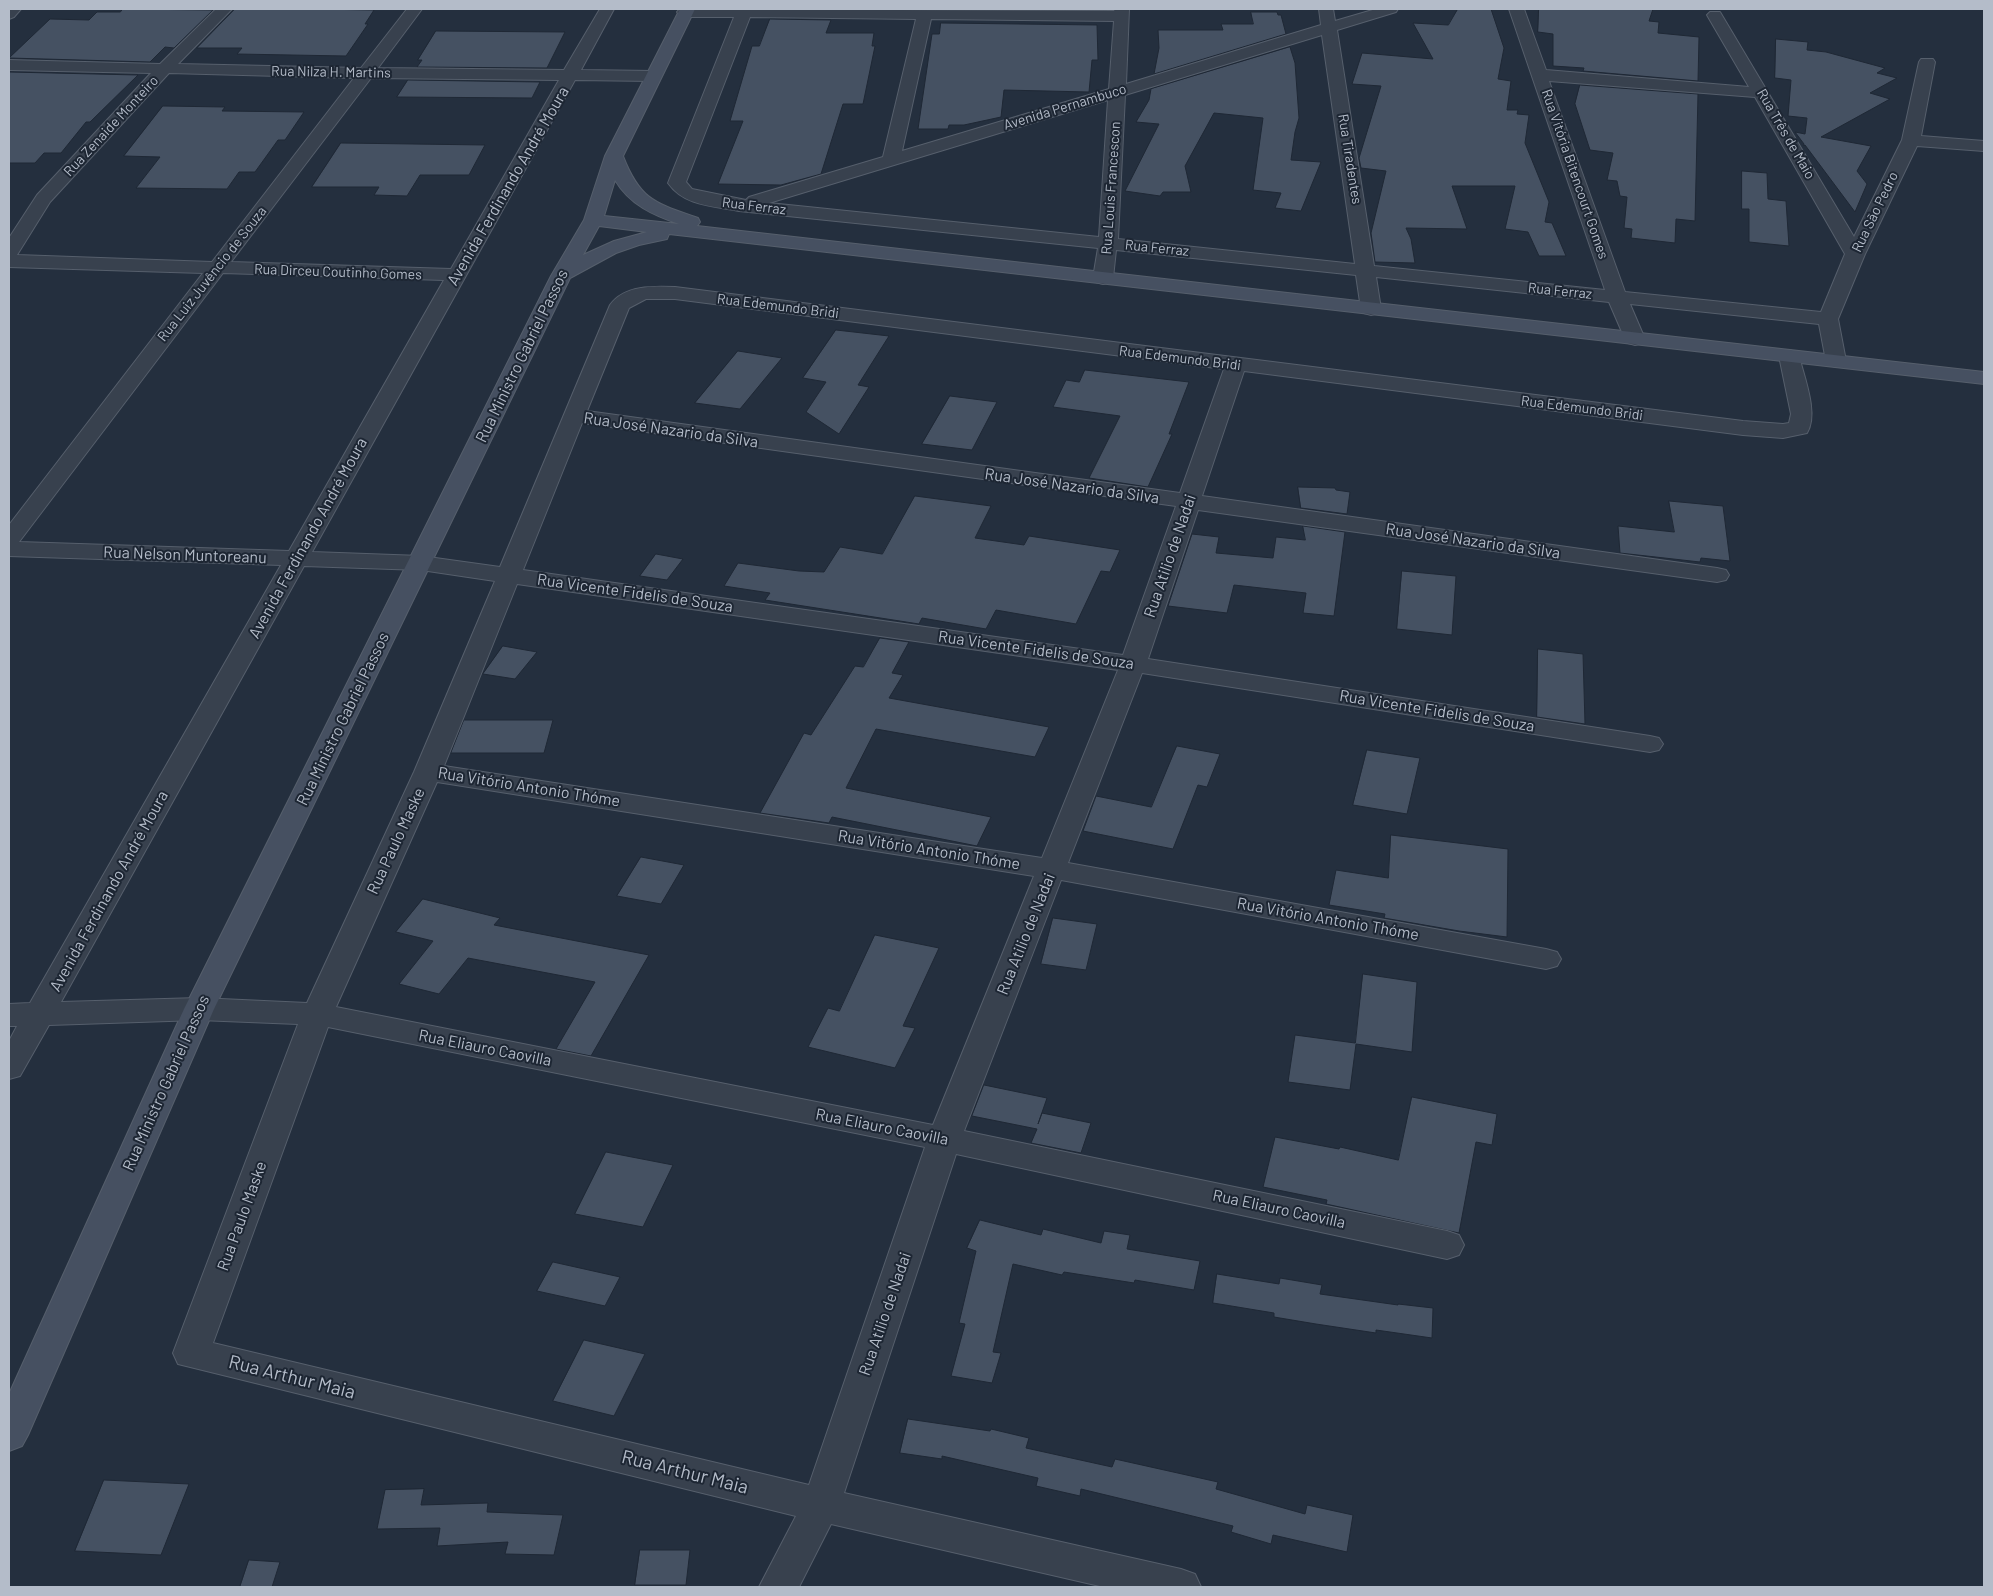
<!DOCTYPE html>
<html>
<head>
<meta charset="utf-8">
<style>
  body { margin:0 }
  #map { position:relative; width:1993px; height:1596px; overflow:hidden; background:#242f3e; font-family:Barlow,sans-serif }
  canvas { display:block }
  .frame { position:absolute; inset:0; border:10px solid #b4bcc9; pointer-events:none }
</style>
</head>
<body>
<div id="map">
<canvas width="1993" height="1596"></canvas>
<div class="frame"></div>
</div>
<script>
const ctx = document.querySelector('canvas').getContext('2d');
ctx.lineJoin = 'round';
function fillPath(path, color) { ctx.fillStyle = color; ctx.fill(path, 'evenodd'); }
function stroke(path, color, width, dash) { ctx.strokeStyle = color; ctx.lineWidth = width; ctx.lineCap = dash ? 'butt' : 'round'; ctx.setLineDash(dash || []); ctx.stroke(path); }
function label(font, color, halo, rows, align = 'center') {
  ctx.font = font + ' Barlow,sans-serif'; ctx.lineWidth = 4; ctx.setLineDash([]); ctx.textBaseline = 'middle'; ctx.strokeStyle = halo; ctx.fillStyle = color; for (const [text, x, y, turn = 0] of rows) {
    ctx.save(); ctx.translate(x, y); ctx.rotate((+turn || 0) * Math.PI / 180); ctx.textAlign = isNaN(turn) ? turn : align; if (halo) ctx.strokeText(text, 0, 0); ctx.fillText(text, 0, 0); ctx.restore();
  }
}
const building = new Path2D(`
  M 123,9 L 213,10 L 174,48 L 165,47 L 150,62 L 9,58 L 50,19 L 89,20 L 97,12 L 120,12 Z
  M 235,9 L 316,9 L 374,10 L 365,24 L 368,24 L 346,56 L 237,54 L 242,48 L 197,48 Z
  M 1458,9 L 1491,9 L 1504,48 L 1498,79 L 1511,81 L 1507,110 L 1518,110 L 1517,114 L 1529,115 L 1525,143 L 1549,202 L 1545,222 L 1552,223 L 1566,256 L 1539,256 L 1528,232 L 1505,229 L 1515,186 L 1452,186 L 1467,229 L 1406,228 L 1411,239 L 1415,263 L 1375,262 L 1371,233 L 1386,171 L 1361,168 L 1359,158 L 1381,86 L 1352,84 L 1362,53 L 1433,59 L 1413,23 L 1448,25 Z
  M 1539,9 L 1653,9 L 1649,21 L 1659,22 L 1658,33 L 1699,37 L 1698,81 L 1583,71 L 1584,68 L 1553,66 L 1553,34 L 1538,32 Z
  M 1251,12 L 1277,12 L 1278,15 L 1281,15 L 1286,34 L 1154,74 L 1159,48 L 1158,30 L 1223,30 L 1221,24 L 1253,24 Z
  M 770,19 L 831,20 L 826,33 L 874,33 L 872,46 L 875,46 L 863,104 L 843,104 L 821,174 L 781,185 L 718,184 L 743,121 L 730,121 L 752,46 L 759,46 Z
  M 941,23 L 1097,25 L 1098,60 L 1092,60 L 1089,92 L 1004,90 L 1001,117 L 964,125 L 949,125 L 948,129 L 918,129 L 932,34 L 939,34 Z
  M 436,31 L 565,32 L 547,68 L 417,67 L 422,60 L 418,60 Z
  M 1776,39 L 1808,42 L 1807,50 L 1826,52 L 1885,68 L 1877,73 L 1897,78 L 1870,93 L 1890,99 L 1821,137 L 1871,146 L 1857,171 L 1867,184 L 1855,212 L 1805,145 L 1804,146 L 1804,144 L 1795,132 L 1805,134 L 1807,118 L 1788,116 L 1791,80 L 1775,78 Z
  M 1290,47 L 1295,63 L 1299,118 L 1295,132 L 1291,160 L 1321,162 L 1301,211 L 1275,208 L 1281,193 L 1253,190 L 1263,118 L 1214,113 L 1185,166 L 1191,192 L 1163,192 L 1160,196 L 1125,191 L 1159,124 L 1136,122 L 1149,100 L 1151,89 Z
  M 9,72 L 138,75 L 90,122 L 86,122 L 61,153 L 44,153 L 35,163 L 9,163 Z
  M 408,80 L 540,82 L 532,98 L 397,97 Z
  M 1580,85 L 1698,94 L 1695,221 L 1676,219 L 1675,243 L 1631,238 L 1632,229 L 1624,228 L 1627,197 L 1620,196 L 1617,181 L 1607,180 L 1613,153 L 1590,150 L 1575,104 Z
  M 163,106 L 225,107 L 222,111 L 304,112 L 285,140 L 278,140 L 255,172 L 239,172 L 227,189 L 136,188 L 160,157 L 124,156 Z
  M 341,143 L 485,145 L 469,175 L 420,175 L 407,196 L 374,195 L 379,187 L 312,187 Z
  M 1742,171 L 1767,173 L 1768,199 L 1786,201 L 1789,246 L 1749,242 L 1749,209 L 1742,209 Z
  M 836,330 L 889,336 L 858,385 L 869,387 L 839,434 L 806,412 L 826,382 L 803,378 Z
  M 738,351 L 782,358 L 740,409 L 695,403 Z
  M 1085,370 L 1189,382 L 1169,434 L 1172,434 L 1148,487 L 1089,478 L 1120,416 L 1053,407 L 1066,380 L 1079,382 Z
  M 950,396 L 997,402 L 972,450 L 922,444 Z
  M 1298,487 L 1335,488 L 1336,490 L 1350,492 L 1347,514 L 1301,508 Z
  M 915,496 L 991,506 L 975,538 L 1024,545 L 1029,536 L 1120,550 L 1110,572 L 1101,571 L 1076,624 L 996,610 L 986,629 L 922,618 L 919,624 L 765,600 L 770,593 L 724,586 L 738,563 L 799,571 L 824,572 L 840,547 L 882,554 Z
  M 1669,501 L 1723,506 L 1730,561 L 1701,558 L 1700,562 L 1620,553 L 1618,526 L 1674,532 Z
  M 1303,526 L 1345,532 L 1334,616 L 1303,613 L 1306,593 L 1234,585 L 1227,613 L 1168,606 L 1192,534 L 1219,537 L 1216,553 L 1273,558 L 1276,537 L 1305,540 Z
  M 656,554 L 683,559 L 667,580 L 640,576 Z
  M 1402,571 L 1456,576 L 1452,635 L 1397,629 Z
  M 880,638 L 909,642 L 892,673 L 903,675 L 889,698 L 1049,727 L 1035,757 L 876,729 L 846,788 L 991,817 L 977,846 L 832,817 L 829,823 L 760,813 L 804,733 L 811,735 L 855,666 L 863,667 Z
  M 503,646 L 537,652 L 515,679 L 483,674 Z
  M 1538,649 L 1583,654 L 1585,724 L 1537,717 Z
  M 464,720 L 553,720 L 544,753 L 451,753 Z
  M 1177,746 L 1220,754 L 1207,787 L 1198,785 L 1173,849 L 1083,831 L 1096,796 L 1151,807 Z
  M 1367,750 L 1420,758 L 1407,814 L 1353,805 Z
  M 1391,835 L 1508,849 L 1507,937 L 1459,931 L 1384,918 L 1385,914 L 1329,905 L 1336,870 L 1388,878 Z
  M 641,857 L 684,865 L 661,904 L 617,896 Z
  M 423,899 L 500,918 L 494,925 L 649,955 L 591,1056 L 556,1049 L 595,982 L 468,958 L 439,994 L 399,984 L 433,941 L 396,932 Z
  M 1053,918 L 1097,924 L 1086,970 L 1041,964 Z
  M 875,935 L 939,948 L 903,1026 L 915,1028 L 895,1068 L 808,1047 L 828,1008 L 839,1011 Z
  M 1363,974 L 1417,982 L 1412,1052 L 1356,1044 L 1350,1090 L 1288,1082 L 1295,1035 L 1355,1043 Z
  M 984,1085 L 1047,1098 L 1038,1124 L 1042,1113 L 1091,1123 L 1081,1153 L 1031,1143 L 1037,1129 L 972,1116 Z
  M 1412,1097 L 1497,1114 L 1492,1145 L 1476,1142 L 1459,1233 L 1326,1204 L 1327,1200 L 1263,1187 L 1275,1137 L 1339,1149 L 1340,1147 L 1398,1160 Z
  M 606,1152 L 673,1165 L 643,1227 L 575,1214 Z
  M 980,1220 L 1041,1235 L 1043,1229 L 1101,1243 L 1104,1231 L 1130,1235 L 1127,1249 L 1200,1261 L 1194,1290 L 1135,1280 L 1134,1283 L 1064,1272 L 1062,1275 L 1013,1264 L 993,1352 L 1001,1353 L 992,1383 L 951,1376 L 965,1324 L 959,1323 L 976,1251 L 967,1248 Z
  M 553,1262 L 620,1277 L 605,1306 L 537,1291 Z
  M 1217,1274 L 1279,1284 L 1280,1278 L 1322,1285 L 1320,1294 L 1398,1305 L 1398,1304 L 1433,1308 L 1432,1338 L 1376,1330 L 1376,1333 L 1316,1324 L 1274,1317 L 1274,1313 L 1213,1303 Z
  M 584,1340 L 645,1354 L 614,1416 L 553,1401 Z
  M 908,1419 L 990,1431 L 991,1429 L 1029,1438 L 1026,1448 L 1112,1467 L 1115,1459 L 1218,1482 L 1216,1489 L 1305,1514 L 1307,1505 L 1353,1515 L 1347,1552 L 1273,1535 L 1271,1544 L 1231,1532 L 1233,1526 L 1168,1510 L 1081,1489 L 1080,1496 L 1036,1486 L 1038,1478 L 942,1456 L 942,1459 L 900,1453 Z
  M 104,1480 L 189,1484 L 161,1555 L 75,1551 Z
  M 424,1489 L 421,1505 L 488,1503 L 487,1512 L 563,1515 L 554,1555 L 505,1554 L 508,1542 L 437,1546 L 440,1528 L 377,1529 L 385,1490 Z
  M 640,1550 L 690,1550 L 686,1585 L 635,1585 Z
  M 249,1560 L 280,1562 L 272,1587 L 240,1587 Z`);
const street = new Path2D(`
  M 9,9 L 21,9 L 14,17 L 9,19 Z
  M 216,9 L 232,9 L 178,64 L 361,68 L 407,9 L 422,9 L 378,68 L 564,70 L 600,9 L 614,9 L 581,70 L 653,71 L 659,73 L 661,76 L 659,79 L 653,81 L 575,80 L 312,552 L 421,556 L 500,567 L 610,305 C 624,285 654,286 675,287 L 1743,421 L 1783,424 L 1789,423 L 1791,414 L 1779,356 L 1782,352 L 1789,350 L 1796,352 L 1799,356 C 1804,377 1819,414 1807,433 L 1783,438 L 1743,435 L 1244,371 L 1202,496 L 1717,568 L 1726,570 L 1729,575 L 1726,580 L 1717,582 L 1198,510 L 1148,659 L 1650,736 L 1659,738 L 1663,744 L 1659,750 L 1650,752 L 1142,673 L 1068,863 L 1546,949 L 1557,952 L 1561,959 L 1557,966 L 1546,969 L 1061,880 L 964,1131 L 1447,1231 L 1459,1235 L 1464,1245 L 1459,1255 L 1447,1259 L 956,1154 L 844,1493 L 1181,1569 L 1195,1574 L 1201,1587 L 1104,1587 L 831,1524 L 799,1587 L 759,1587 L 796,1516 L 178,1364 L 173,1353 L 298,1024 L 199,1020 L 49,1025 L 20,1076 L 9,1079 L 9,1041 L 17,1026 L 9,1026 L 9,1004 L 30,1003 L 281,565 L 9,556 L 9,525 L 203,273 L 9,267 L 9,238 L 37,195 L 151,73 L 9,70 L 9,60 L 160,64 ZM 169,73 L 354,78 L 212,262 L 17,255 L 50,202 ZM 371,78 L 559,80 L 451,269 L 231,262 ZM 223,273 L 444,280 L 289,551 L 19,542 ZM 646,299 L 675,299 L 1224,369 L 1180,493 L 587,411 L 629,308 ZM 582,423 L 1176,506 L 1123,655 L 523,570 ZM 304,566 L 421,570 L 495,581 L 414,772 L 307,1003 L 199,998 L 61,1002 ZM 517,584 L 1118,670 L 1042,858 L 444,766 ZM 437,782 L 1034,876 L 933,1125 L 336,1007 ZM 328,1027 L 925,1147 L 809,1485 L 213,1343 Z
  M 680,9 L 1114,11 L 1115,9 L 1129,9 L 1126,84 L 1321,25 L 1319,9 L 1333,9 L 1335,21 L 1376,9 L 1398,9 L 1396,12 L 1337,30 L 1374,266 L 1605,290 L 1509,9 L 1524,9 L 1546,70 L 1749,87 L 1707,15 L 1710,12 L 1720,12 L 1854,237 L 1902,140 L 1919,62 L 1921,59 L 1933,59 L 1935,62 L 1921,136 L 1984,141 L 1984,151 L 1917,146 L 1865,254 L 1838,319 L 1846,361 L 1843,365 L 1836,367 L 1829,365 L 1826,361 L 1819,324 L 1630,304 L 1645,339 L 1642,343 L 1635,345 L 1628,343 L 1625,339 L 1609,302 L 1376,277 L 1381,309 L 1378,313 L 1371,315 L 1364,313 L 1361,309 L 1356,275 L 1116,250 L 1113,278 L 1110,282 L 1103,284 L 1096,282 L 1093,278 L 1098,248 L 739,211 C 713,206 684,206 668,183 L 734,17 L 685,17 L 680,15 L 677,12 ZM 750,17 L 916,19 L 883,157 L 749,197 L 746,200 L 692,189 L 686,182 ZM 931,19 L 1114,21 L 1109,89 L 902,151 ZM 1322,35 L 1355,264 L 1118,239 L 1125,95 ZM 1549,81 L 1755,97 L 1845,254 L 1821,312 L 1625,292 ZM 1108,100 L 1099,237 L 769,203 Z`);
const secondary = new Path2D(`
  M 680,9 L 695,9 L 623,156 C 640,200 655,203 698,218 L 700,222 L 697,226 L 1984,372 L 1984,384 L 669,234 L 667,239 L 639,245 L 616,253 L 570,278 L 214,1009 L 28,1435 L 22,1446 L 9,1451 L 9,1394 L 184,1009 L 551,276 L 584,220 L 605,156 ZM 615,180 C 630,205 653,215 679,224 L 604,216 ZM 599,226 L 647,232 L 614,241 L 583,255 Z`);
const farStreetnames = [
  ["Rua Nilza H. Martins",331,72,1],
  ["Avenida Pernambuco",1065,107,-17],
  ["Rua Zenaide Monteiro",111,126,-47],
  ["Rua Três de Maio",1786,134,60],
  ["Rua Tiradentes",1350,159,81],
  ["Rua Vitória Bitencourt Gomes",1575,174,71],
  ["Rua Louis Francescon",1111,188,-86],
  ["Rua Ferraz",754,206,7],
  ["Rua São Pedro",1875,212,-64],
  ["Rua Ferraz",1157,248,6],
  ["Rua Dirceu Coutinho Gomes",338,272,2],
  ["Rua Luiz Juvêncio de Souza",212,274,-52],
  ["Rua Ferraz",1560,291,6],
  ["Rua Edemundo Bridi",778,306,7],
  ["Rua Edemundo Bridi",1180,358,7],
  ["Rua Edemundo Bridi",1582,408,7]
];
const streetNames = [
  ["Avenida Ferdinando André Moura",508,186,-60],
  ["Rua Ministro Gabriel Passos",522,356,-64],
  ["Rua José Nazario da Silva",671,430,8],
  ["Rua José Nazario da Silva",1072,486,8],
  ["Avenida Ferdinando André Moura",308,538,-61],
  ["Rua José Nazario da Silva",1473,541,8],
  ["Rua Nelson Muntoreanu",185,555,2],
  ["Rua Atilio de Nadai",1170,556,-71],
  ["Rua Vicente Fidelis de Souza",635,593,8],
  ["Rua Vicente Fidelis de Souza",1036,650,8],
  ["Rua Vicente Fidelis de Souza",1437,711,9],
  ["Rua Ministro Gabriel Passos",343,719,-64],
  ["Rua Vitório Antonio Thóme",529,787,9],
  ["Rua Paulo Maske",396,841,-65],
  ["Rua Vitório Antonio Thóme",929,850,9],
  ["Avenida Ferdinando André Moura",109,891,-61],
  ["Rua Vitório Antonio Thóme",1328,919,10],
  ["Rua Atilio de Nadai",1026,934,-68],
  ["Rua Eliauro Caovilla",485,1048,11],
  ["Rua Ministro Gabriel Passos",166,1083,-66],
  ["Rua Eliauro Caovilla",882,1127,11],
  ["Rua Eliauro Caovilla",1279,1209,12],
  ["Rua Paulo Maske",242,1216,-70],
  ["Rua Atilio de Nadai",885,1314,-71]
];
const nearStreetnames = [
  ["Rua Arthur Maia",292,1377,14],
  ["Rua Arthur Maia",685,1472,14]
];
fillPath(building, '#455162');
stroke(building, '#1f2835', 1);
stroke(street, '#565f6c', 2);
stroke(secondary, '#565f6c', 2);
fillPath(street, '#38414e');
fillPath(secondary, '#465061');
label('14px', '#b4bcc9', '#1d2633', farStreetnames);
label('16px', '#b4bcc9', '#1d2633', streetNames);
label('19px', '#b4bcc9', '#1d2633', nearStreetnames);
</script>
</body>
</html>
